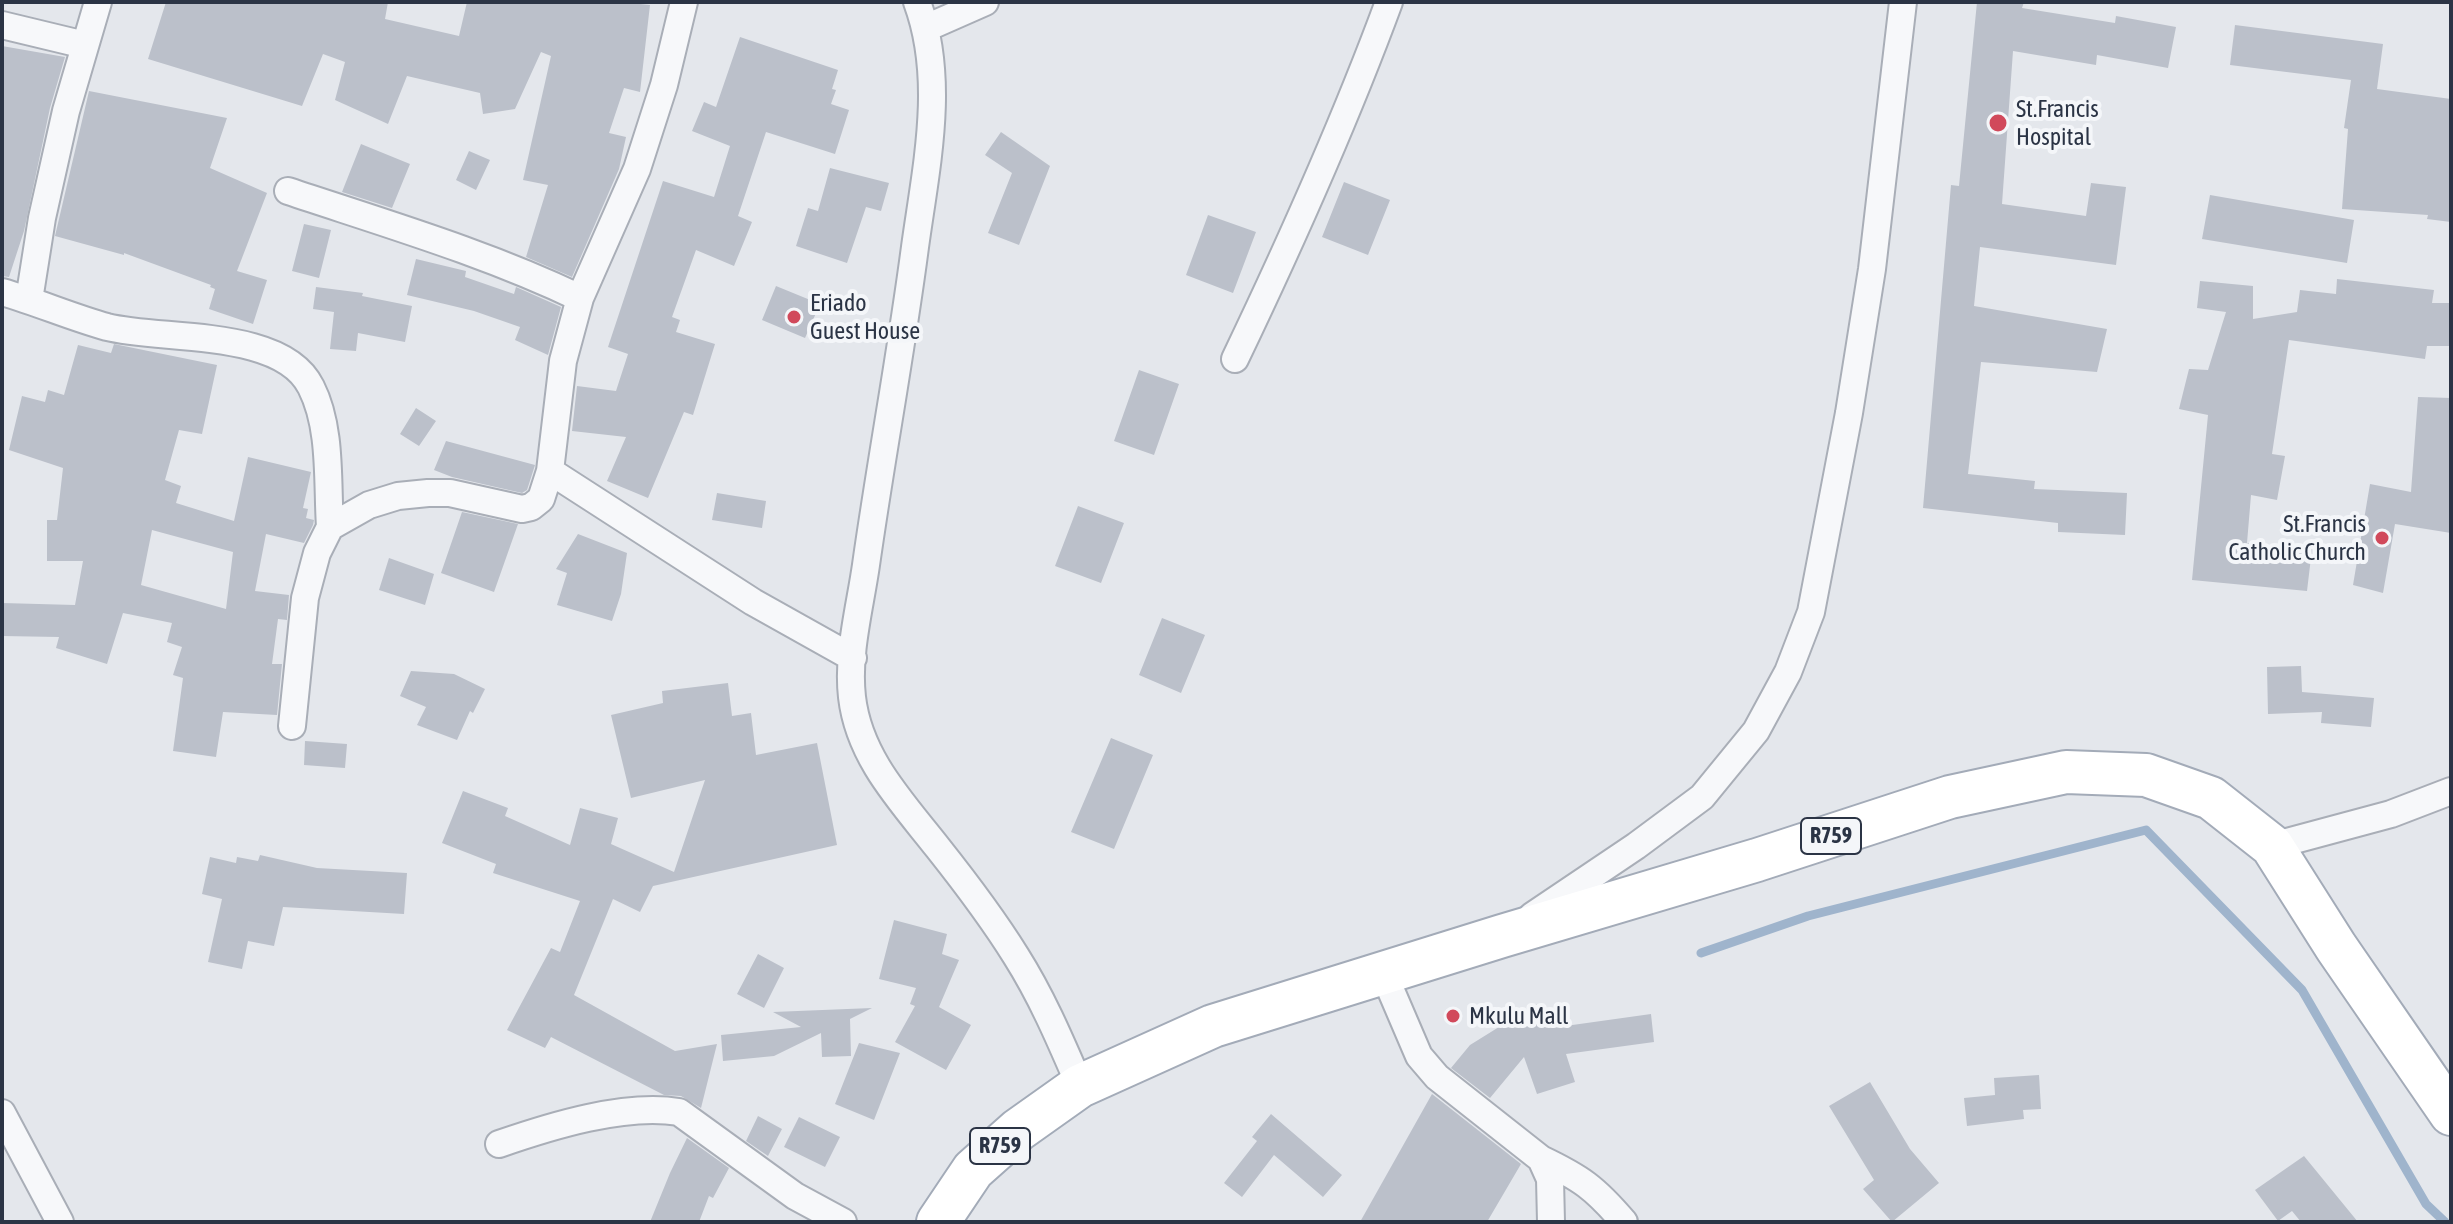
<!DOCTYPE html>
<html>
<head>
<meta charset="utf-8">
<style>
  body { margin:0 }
  #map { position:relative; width:2453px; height:1224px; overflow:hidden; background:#e4e7ec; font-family:"Asap Condensed",sans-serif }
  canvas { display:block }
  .frame { position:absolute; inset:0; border:4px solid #2b3445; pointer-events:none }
</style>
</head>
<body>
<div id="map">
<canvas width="2453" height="1224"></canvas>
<div class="frame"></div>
</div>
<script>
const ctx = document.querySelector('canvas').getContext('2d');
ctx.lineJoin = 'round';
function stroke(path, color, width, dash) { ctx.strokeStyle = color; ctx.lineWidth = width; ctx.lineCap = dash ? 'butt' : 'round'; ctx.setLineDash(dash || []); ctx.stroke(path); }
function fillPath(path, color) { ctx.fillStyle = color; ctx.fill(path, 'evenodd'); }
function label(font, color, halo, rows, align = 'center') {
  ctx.font = font + ' "Asap Condensed",sans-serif'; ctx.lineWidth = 8; ctx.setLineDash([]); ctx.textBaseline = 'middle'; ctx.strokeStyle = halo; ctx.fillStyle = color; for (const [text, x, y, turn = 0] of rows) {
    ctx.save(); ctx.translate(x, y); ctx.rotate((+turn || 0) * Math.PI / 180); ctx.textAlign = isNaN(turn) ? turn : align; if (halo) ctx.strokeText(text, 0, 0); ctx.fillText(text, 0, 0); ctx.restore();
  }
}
const stream = new Path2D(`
  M 1701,953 L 1808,916 L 2146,830 L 2302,990 L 2426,1204 L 2445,1222`);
const building = new Path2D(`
  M 166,2 L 388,2 L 385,19 L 459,36 L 467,2 L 621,2 L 650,5 L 640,92 L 624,88 L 609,133 L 626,137 L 619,169 L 572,277 L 526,257 L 548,185 L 523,180 L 551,56 L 541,52 L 515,109 L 483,114 L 480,93 L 407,76 L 388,124 L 335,100 L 345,62 L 323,54 L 302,106 L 148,59 Z
  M 1977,2 L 2024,2 L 2022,8 L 2115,23 L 2116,16 L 2176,27 L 2168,68 L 2097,55 L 2096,65 L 2013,51 L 2002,204 L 2086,216 L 2091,183 L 2126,187 L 2116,265 L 1980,247 L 1974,306 L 2107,329 L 2097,372 L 1981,362 L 1968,474 L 2035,481 L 2034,489 L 2127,493 L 2125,535 L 2058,532 L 2058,523 L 1923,508 L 1951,185 L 1959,186 Z
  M 2235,25 L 2383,44 L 2377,89 L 2451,99 L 2451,222 L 2427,219 L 2428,215 L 2342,209 L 2348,129 L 2344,128 L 2351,80 L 2230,65 Z
  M 740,37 L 838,70 L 832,89 L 836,90 L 831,104 L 849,110 L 835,154 L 766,132 L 738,216 L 752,222 L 734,266 L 696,250 L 672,317 L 680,320 L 676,332 L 715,344 L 693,415 L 684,412 L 648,498 L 607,481 L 626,437 L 572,431 L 577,386 L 616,391 L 628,354 L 608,347 L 663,181 L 714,197 L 730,146 L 692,131 L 704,102 L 716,107 Z
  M 2,46 L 65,57 L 50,108 L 24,231 L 9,277 L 2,276 Z
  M 89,91 L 227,118 L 210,168 L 267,193 L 237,271 L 267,280 L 253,324 L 209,309 L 215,289 L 210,287 L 211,285 L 124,253 L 124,255 L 55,236 Z
  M 1001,132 L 1050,166 L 1019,245 L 988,233 L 1012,173 L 985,155 Z
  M 361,144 L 410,164 L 392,208 L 342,192 Z
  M 469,151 L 490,160 L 476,190 L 456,180 Z
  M 830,168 L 889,183 L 881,211 L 866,207 L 847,263 L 796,246 L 808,208 L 818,211 Z
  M 1344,182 L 1390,200 L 1368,255 L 1322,237 Z
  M 2210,195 L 2354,220 L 2347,263 L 2202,239 Z
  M 1208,215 L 1256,232 L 1233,293 L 1186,275 Z
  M 304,224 L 331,230 L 319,278 L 292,271 Z
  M 416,259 L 466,271 L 465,277 L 514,294 L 516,287 L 561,307 L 548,355 L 515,340 L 520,327 L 474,311 L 407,295 Z
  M 2337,279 L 2434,290 L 2432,303 L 2451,303 L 2451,346 L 2427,346 L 2425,359 L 2289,340 L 2272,454 L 2285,456 L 2277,500 L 2251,495 L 2247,543 L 2312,549 L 2307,591 L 2192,580 L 2208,415 L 2179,409 L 2189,369 L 2208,370 L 2226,312 L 2197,308 L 2200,281 L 2253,286 L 2253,319 L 2297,312 L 2300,290 L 2336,294 Z
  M 776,286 L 820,304 L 805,338 L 762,320 Z
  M 316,287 L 363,293 L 362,296 L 412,306 L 405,342 L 358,333 L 356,351 L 330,349 L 334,312 L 313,309 Z
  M 114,344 L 217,365 L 202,434 L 179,430 L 165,480 L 181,486 L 176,503 L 234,521 L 248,457 L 311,472 L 303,508 L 308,509 L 306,518 L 314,520 L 313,525 L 304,543 L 266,534 L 255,591 L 289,595 L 287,620 L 278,619 L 272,664 L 282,664 L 277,715 L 223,712 L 216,757 L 173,751 L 183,678 L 173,675 L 182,647 L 167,642 L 172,623 L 123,613 L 107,664 L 56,648 L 59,637 L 2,636 L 2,603 L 75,605 L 83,561 L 47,561 L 47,520 L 57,520 L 63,468 L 9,450 L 22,396 L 45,402 L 48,390 L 64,395 L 78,345 L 111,353 ZM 152,530 L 233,552 L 226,609 L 141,585 Z
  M 1139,370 L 1179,384 L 1154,455 L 1114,441 Z
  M 2418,397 L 2451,398 L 2451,533 L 2395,524 L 2383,593 L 2353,585 L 2370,484 L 2411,492 Z
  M 416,408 L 436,421 L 419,446 L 400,434 Z
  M 446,441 L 535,465 L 527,490 L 522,493 L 452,477 L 434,470 Z
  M 717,493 L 766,501 L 762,528 L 712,520 Z
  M 1078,506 L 1124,523 L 1101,583 L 1055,566 Z
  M 462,512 L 518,524 L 494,592 L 441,573 Z
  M 578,534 L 627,553 L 621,594 L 612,621 L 557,605 L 567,573 L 556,569 Z
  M 389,558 L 434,574 L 425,605 L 379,590 Z
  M 1162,618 L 1205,635 L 1181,693 L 1139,675 Z
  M 2301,666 L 2302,692 L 2374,698 L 2371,727 L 2321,723 L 2322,712 L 2268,714 L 2267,667 Z
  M 411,671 L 454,674 L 485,689 L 473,713 L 470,711 L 457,740 L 417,725 L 426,707 L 400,696 Z
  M 728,683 L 732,716 L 751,713 L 756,755 L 817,743 L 837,845 L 653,886 L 640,912 L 613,899 L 574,995 L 675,1051 L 717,1044 L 701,1108 L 681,1096 L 664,1095 L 551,1037 L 545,1048 L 507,1030 L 551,948 L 560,952 L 580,901 L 493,873 L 496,864 L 442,843 L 463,791 L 508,808 L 505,816 L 570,845 L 580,808 L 618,818 L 611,844 L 674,872 L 705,780 L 631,798 L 611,715 L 663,703 L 662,691 Z
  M 1111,738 L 1153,755 L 1114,849 L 1071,832 Z
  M 305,741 L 347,744 L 345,768 L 304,765 Z
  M 260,855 L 317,868 L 407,873 L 404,914 L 283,907 L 274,946 L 248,941 L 242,969 L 208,962 L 222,899 L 202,894 L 210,857 L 236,863 L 237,857 L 258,861 Z
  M 894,920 L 947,934 L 942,954 L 959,960 L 939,1007 L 971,1025 L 946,1070 L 895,1042 L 915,1006 L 910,1004 L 916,988 L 879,979 Z
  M 758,954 L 784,968 L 764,1008 L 737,994 Z
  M 1536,1004 L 1551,1028 L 1651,1014 L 1654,1042 L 1566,1054 L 1575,1082 L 1537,1094 L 1524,1057 L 1490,1098 L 1451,1068 L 1470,1045 Z
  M 872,1008 L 850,1019 L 851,1056 L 822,1057 L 821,1033 L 774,1056 L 723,1061 L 721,1035 L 801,1027 L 773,1012 Z
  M 859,1043 L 900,1053 L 874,1120 L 835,1104 Z
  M 2039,1075 L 2041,1109 L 2023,1110 L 2024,1119 L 1967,1126 L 1964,1098 L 1995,1095 L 1994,1078 Z
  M 1870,1082 L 1910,1149 L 1939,1183 L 1892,1222 L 1863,1189 L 1874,1180 L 1829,1106 Z
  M 1432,1094 L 1521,1164 L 1487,1222 L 1360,1222 Z
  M 1271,1114 L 1342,1175 L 1323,1197 L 1274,1155 L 1242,1197 L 1224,1183 L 1257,1141 L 1252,1137 Z
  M 758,1116 L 782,1129 L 768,1156 L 746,1141 Z
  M 799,1117 L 840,1137 L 825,1167 L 784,1147 Z
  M 687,1138 L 729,1168 L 713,1198 L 709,1196 L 699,1222 L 650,1222 L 670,1173 Z
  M 2304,1156 L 2358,1222 L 2301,1222 L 2292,1211 L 2278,1221 L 2255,1190 Z`);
const street = new Path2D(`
  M 917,2 C 946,80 926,167 915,247 C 901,354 881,459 866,565 C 860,607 847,654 852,697 C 859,758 902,802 938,848 C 965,882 993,919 1016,956 C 1042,997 1061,1042 1080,1086
  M 2,25 L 85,45
  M 926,28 L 985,2
  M 288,191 C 387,224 486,253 580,298
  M 2,292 C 37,302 71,317 107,327 C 163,341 282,328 311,387 C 332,428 327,483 330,527
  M 29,300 L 42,218 L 66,111 L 98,2
  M 1235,359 C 1291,242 1344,124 1389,2
  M 550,471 L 753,602 L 853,658
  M 292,726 L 305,598 L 317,553 L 330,527 L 369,505 L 398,496 L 428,493 L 450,493 L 522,509 L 531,507 L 541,499 L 550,471 L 563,361 L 580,298 L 637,169 L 664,85 L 684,2
  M 2272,846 L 2391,814 L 2451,791
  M 1532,916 L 1636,846 L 1702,797 L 1756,731 L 1788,672 L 1811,612 L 1849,413 L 1872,269 L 1903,2
  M 1383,972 L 1419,1056 L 1437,1077 L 1541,1159 L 1550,1179 L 1551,1222
  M 2,1113 L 60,1222
  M 499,1144 C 551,1126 625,1103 679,1112 L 795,1196 L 843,1222
  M 1541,1159 C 1581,1178 1595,1188 1624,1222`);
const primary = new Path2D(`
  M 938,1222 L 973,1170 L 1018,1130 L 1080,1086 L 1213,1026 L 1502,936 L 1757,860 L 1950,797 L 2066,772 L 2146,775 L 2211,798 L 2272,846 L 2336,947 L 2451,1114`);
const markers = [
  [1998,123,10,"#d1495b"],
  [794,317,8,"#d1495b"],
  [2382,538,8,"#d1495b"],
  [1453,1016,8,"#d1495b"]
];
const shields = [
  [1831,836,60],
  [1000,1146,60]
];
const shieldNames = [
  ["R759",1831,836],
  ["R759",1000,1146]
];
const poiNames = [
  ["St.Francis",2016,109],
  ["Hospital",2016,137],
  ["Eriado",810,303],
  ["Guest House",810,331],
  ["St.Francis",2366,524,"right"],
  ["Catholic Church",2366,552,"right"],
  ["Mkulu Mall",1469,1016]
];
stroke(stream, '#9fb4cc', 9);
fillPath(building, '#bbc0ca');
stroke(street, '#a9aeb7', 30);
stroke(primary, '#a3abb8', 46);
stroke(street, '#f7f8fa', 26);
stroke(primary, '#fff', 42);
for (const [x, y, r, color] of markers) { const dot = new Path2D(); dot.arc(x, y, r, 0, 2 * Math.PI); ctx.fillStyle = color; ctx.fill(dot); stroke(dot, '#f4f6f9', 3); }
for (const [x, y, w] of shields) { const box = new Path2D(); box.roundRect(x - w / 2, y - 18, w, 36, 6); ctx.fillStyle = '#f4f6f9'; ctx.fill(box); stroke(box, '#2b3445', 2); }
label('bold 22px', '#2b3445', null, shieldNames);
label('24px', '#2b3445', '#f4f6f9', poiNames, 'left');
</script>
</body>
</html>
